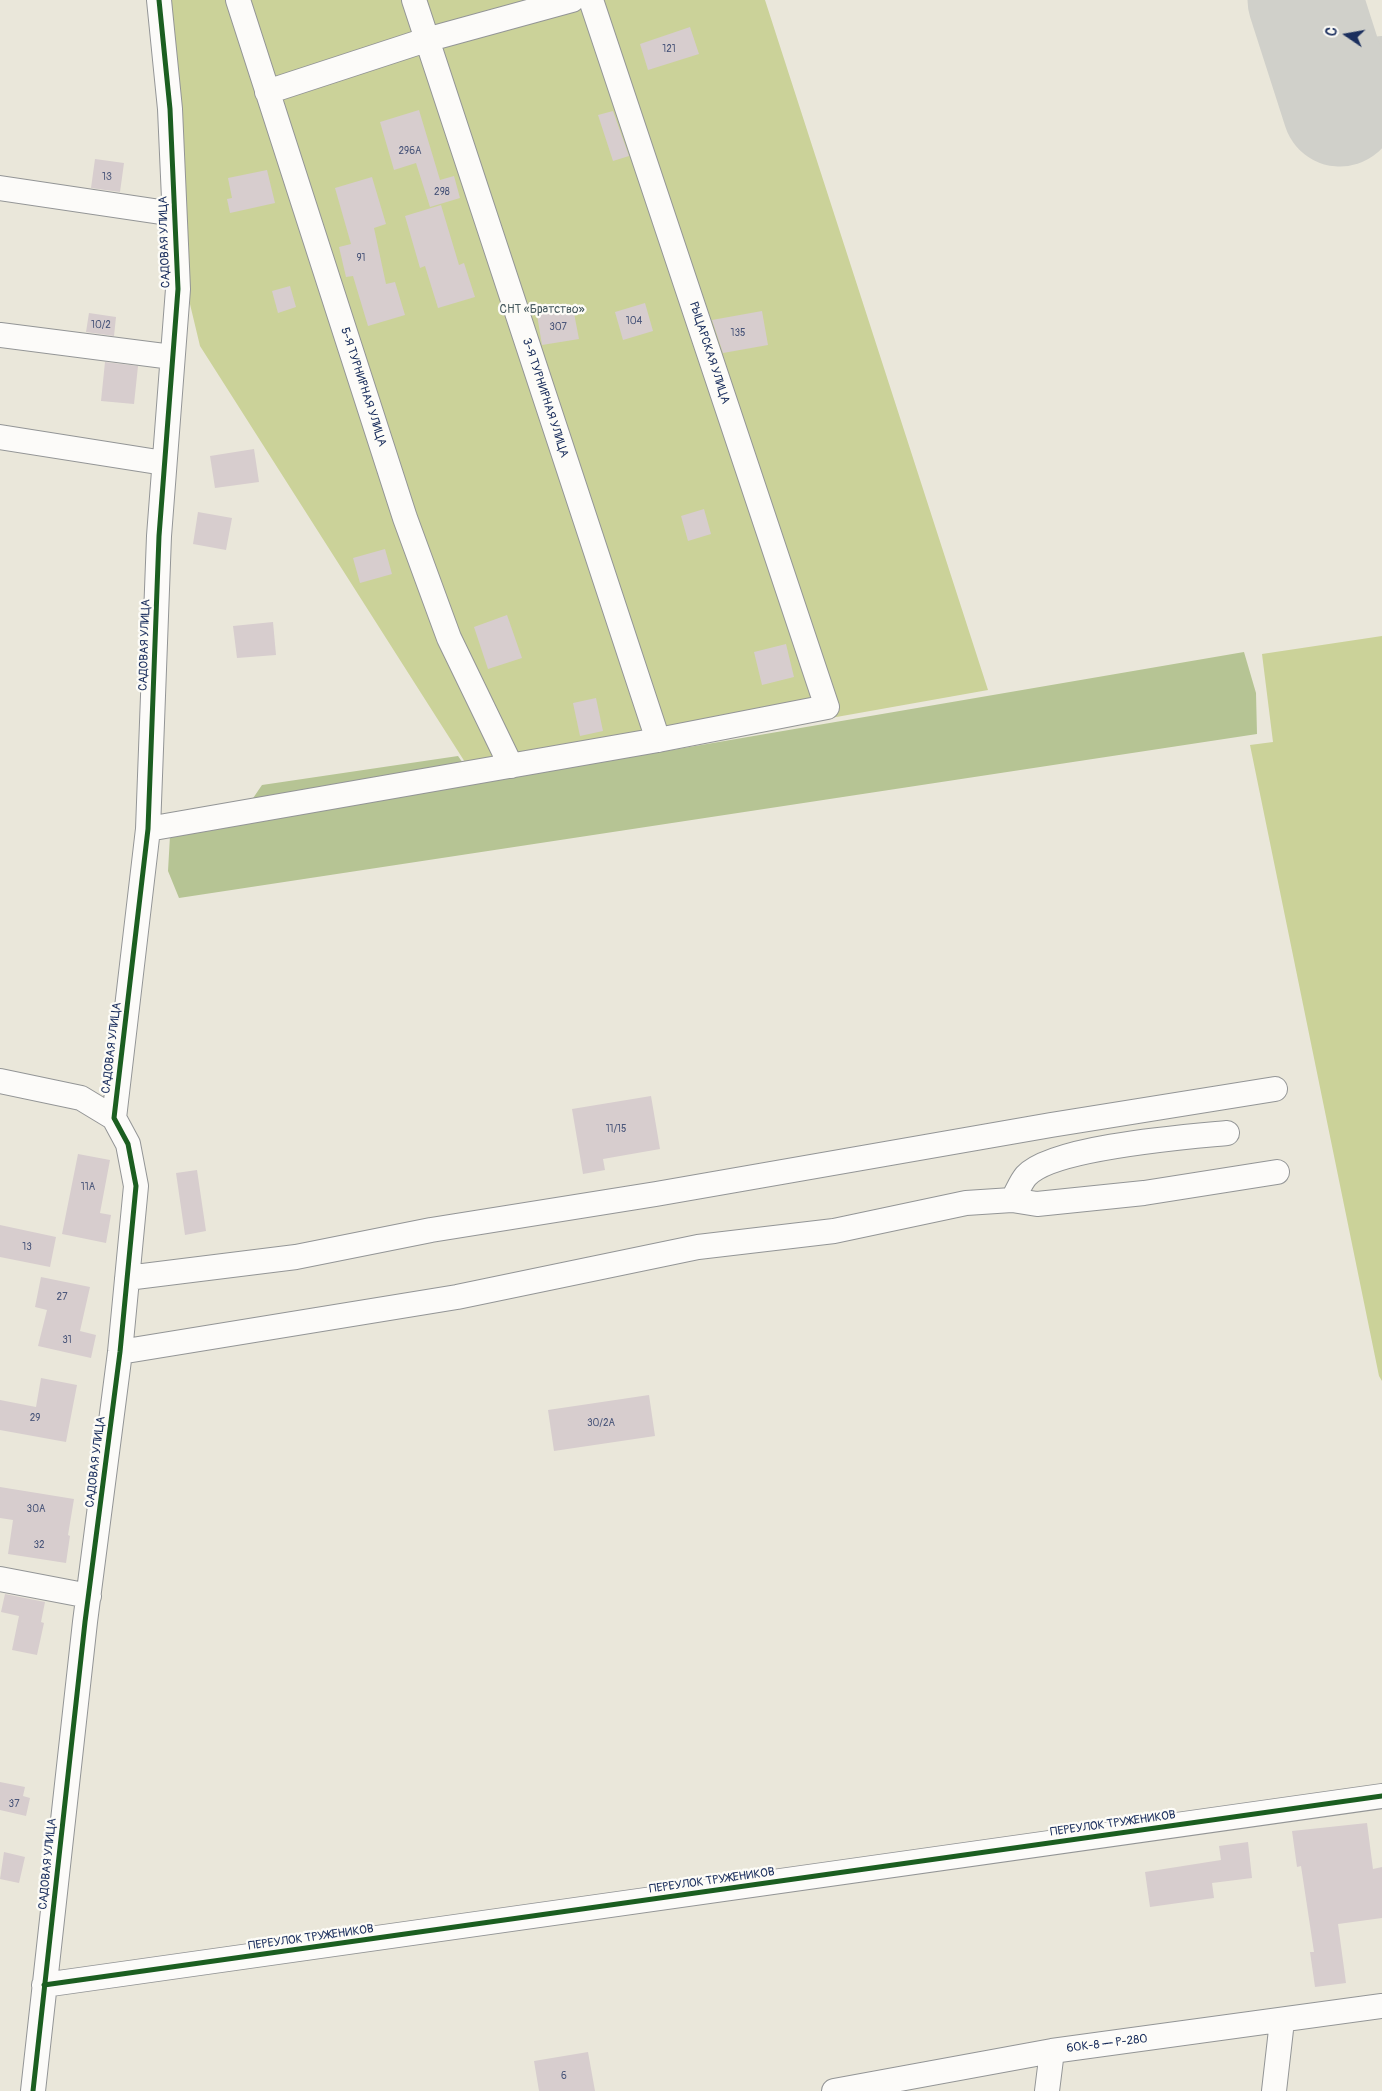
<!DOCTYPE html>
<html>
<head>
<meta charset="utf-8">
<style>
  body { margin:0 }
  #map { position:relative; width:1382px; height:2091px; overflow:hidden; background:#eae7da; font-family:Pangolin,sans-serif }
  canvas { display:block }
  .north { position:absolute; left:1322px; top:10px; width:50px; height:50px; -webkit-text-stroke:4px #fdfcf7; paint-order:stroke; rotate:282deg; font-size:14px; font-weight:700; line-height:20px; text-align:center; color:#1b2f5e }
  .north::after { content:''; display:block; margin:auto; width:18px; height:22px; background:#1b2f5e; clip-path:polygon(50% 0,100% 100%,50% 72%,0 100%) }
</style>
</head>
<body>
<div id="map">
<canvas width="1382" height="2091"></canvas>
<div class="north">С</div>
</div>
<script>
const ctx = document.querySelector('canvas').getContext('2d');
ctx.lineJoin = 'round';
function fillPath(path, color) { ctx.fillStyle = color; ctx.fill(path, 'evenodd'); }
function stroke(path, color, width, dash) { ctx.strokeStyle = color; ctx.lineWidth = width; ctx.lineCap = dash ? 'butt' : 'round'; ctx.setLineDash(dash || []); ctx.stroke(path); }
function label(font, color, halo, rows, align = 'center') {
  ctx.font = font + ' Pangolin,sans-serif'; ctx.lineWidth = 4.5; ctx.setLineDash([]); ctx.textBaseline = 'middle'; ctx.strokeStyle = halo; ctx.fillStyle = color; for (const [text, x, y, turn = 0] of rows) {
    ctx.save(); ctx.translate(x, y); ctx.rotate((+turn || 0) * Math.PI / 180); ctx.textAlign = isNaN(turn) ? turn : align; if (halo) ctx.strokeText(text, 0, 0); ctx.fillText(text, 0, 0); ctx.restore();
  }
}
const green = new Path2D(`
  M 168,0 L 765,0 L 988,690 L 477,781 L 200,346 L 189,300 Z
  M 1382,636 L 1382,1381 L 1379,1376 L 1250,745 L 1273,742 L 1262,654 Z`);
const forest = new Path2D(`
  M 1244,652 L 1256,693 L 1257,734 L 179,898 L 168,871 L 170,836 Z
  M 458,756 L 468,770 L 247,807 L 262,785 Z`);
const taxiway = new Path2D(`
  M 1329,76 L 1382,59`);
const runway = new Path2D(`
  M 1305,0 L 1340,109`);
const building = new Path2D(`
  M 690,27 L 699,54 L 648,70 L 640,44 Z
  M 419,110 L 440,180 L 454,176 L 460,198 L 430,207 L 416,163 L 394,170 L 380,122 Z
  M 613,111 L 629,156 L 613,161 L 598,115 Z
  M 95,159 L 124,163 L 120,192 L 91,188 Z
  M 267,170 L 275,203 L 230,213 L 227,199 L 232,198 L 228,178 Z
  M 372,177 L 386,224 L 374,228 L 386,284 L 395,282 L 405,315 L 368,326 L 353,276 L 346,277 L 339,247 L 351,244 L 335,188 Z
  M 441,205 L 459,265 L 464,263 L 475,297 L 438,308 L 425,266 L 420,268 L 405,216 Z
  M 290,286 L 296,307 L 278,313 L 272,291 Z
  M 645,303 L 653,331 L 623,340 L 615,312 Z
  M 573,308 L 579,339 L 542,345 L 537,315 Z
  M 762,311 L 768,345 L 723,353 L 712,320 Z
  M 89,313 L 116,317 L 114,336 L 86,332 Z
  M 105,362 L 138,366 L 134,404 L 101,401 Z
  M 254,449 L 259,482 L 215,488 L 210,456 Z
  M 704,509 L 711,534 L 688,541 L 681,516 Z
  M 198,512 L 232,518 L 226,550 L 193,544 Z
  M 385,549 L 392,574 L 360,583 L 353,558 Z
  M 507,615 L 522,658 L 488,669 L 474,627 Z
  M 273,622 L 276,655 L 237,658 L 233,626 Z
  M 786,644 L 794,677 L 762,685 L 754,652 Z
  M 596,698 L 603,731 L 580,736 L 573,703 Z
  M 651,1096 L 660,1149 L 603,1159 L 605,1170 L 583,1174 L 572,1109 Z
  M 78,1154 L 110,1160 L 100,1213 L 111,1215 L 106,1243 L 62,1234 Z
  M 197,1170 L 206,1231 L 185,1235 L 176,1173 Z
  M 0,1225 L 56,1237 L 50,1267 L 0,1257 Z
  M 41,1277 L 90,1287 L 80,1331 L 96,1335 L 91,1358 L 38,1346 L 47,1310 L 35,1307 Z
  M 41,1378 L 77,1385 L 66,1442 L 0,1430 L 0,1400 L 36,1407 Z
  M 649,1395 L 655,1436 L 554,1451 L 548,1410 Z
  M 0,1487 L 74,1499 L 68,1535 L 70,1536 L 66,1563 L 8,1554 L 13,1520 L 0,1518 Z
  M 5,1594 L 45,1602 L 41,1622 L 44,1623 L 37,1655 L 12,1650 L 19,1616 L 1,1612 Z
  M 0,1782 L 25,1787 L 23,1796 L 30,1798 L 26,1816 L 0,1810 Z
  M 1367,1823 L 1373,1869 L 1382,1867 L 1382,1918 L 1338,1924 L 1346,1983 L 1315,1987 L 1310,1952 L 1314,1952 L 1301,1866 L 1297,1867 L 1292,1831 Z
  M 1248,1842 L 1252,1878 L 1212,1883 L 1214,1898 L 1150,1907 L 1145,1872 L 1221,1860 L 1219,1846 Z
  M 4,1852 L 25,1857 L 19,1883 L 0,1879 Z
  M 588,2052 L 595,2091 L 539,2091 L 534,2061 Z`);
const minor = new Path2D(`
  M 238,0 L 405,518 L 449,638 L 511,766
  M 414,0 L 658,740
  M 267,92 L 426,40 L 572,0
  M 0,188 L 174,214
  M 0,335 L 172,357
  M 0,437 L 164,463
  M 148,829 L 658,740 L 827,707 L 591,0
  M 0,1081 L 81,1098 L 114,1118
  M 1012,1200 C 1017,1193 1020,1183 1026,1176 C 1052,1147 1185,1137 1227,1133
  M 127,1278 L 296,1257 L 431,1230 L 656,1194 L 1051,1125 L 1275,1089
  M 120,1352 L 457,1297 L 698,1247 L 834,1231 L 966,1203 L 1012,1200 L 1037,1204 L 1144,1193 L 1277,1172
  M 0,1579 L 89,1596
  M 44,1985 L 1382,1796
  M 33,2091 L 85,1622 L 120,1352 L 136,1186 L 128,1144 L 114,1118 L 148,829 L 159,536 L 178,289 L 170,109 L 159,0
  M 834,2091 L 1052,2051 L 1382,2006
  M 1047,2091 L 1052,2051
  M 1274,2091 L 1282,2021`);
const cycleway = new Path2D(`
  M 44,1985 L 1382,1796
  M 33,2091 L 85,1622 L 120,1352 L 136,1186 L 128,1144 L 114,1118 L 148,829 L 159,536 L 178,289 L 170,109 L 159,0`);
const numberNames = [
  ["121",669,49],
  ["296А",410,151],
  ["1З",107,177],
  ["298",442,192],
  ["91",361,258],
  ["104",634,321],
  ["10/2",101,325],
  ["307",558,327],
  ["135",738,333],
  ["11/15",616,1129],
  ["11А",88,1187],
  ["13",27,1247],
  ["27",62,1297],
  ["31",67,1340],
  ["29",35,1418],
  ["30/2А",601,1423],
  ["30А",36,1509],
  ["32",39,1545],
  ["37",14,1804],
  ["6",564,2076]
];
const streetNames = [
  ["САДОВАЯ УЛИЦА",165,242,-92],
  ["РЫЦАРСКАЯ УЛИЦА",709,353,72],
  ["5-Я ТУРНИРНАЯ УЛИЦА",363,387,72],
  ["3-Я ТУРНИРНАЯ УЛИЦА",545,398,72],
  ["САДОВАЯ УЛИЦА",145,645,-88],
  ["САДОВАЯ УЛИЦА",112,1048,-83],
  ["САДОВАЯ УЛИЦА",96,1462,-83],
  ["ПЕРЕУЛОК ТРУЖЕНИКОВ",1113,1824,-8],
  ["САДОВАЯ УЛИЦА",48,1864,-84],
  ["ПЕРЕУЛОК ТРУЖЕНИКОВ",712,1881,-8],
  ["ПЕРЕУЛОК ТРУЖЕНИКОВ",311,1938,-8],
  ["60К-8 — Р-280",1107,2044,-7]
];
const parkNames = [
  ["СНТ «Братство»",542,310]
];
fillPath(green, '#cbd299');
fillPath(forest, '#b6c494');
stroke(taxiway, '#d0d0ca', 46);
stroke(runway, '#d0d0ca', 115);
fillPath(building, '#d7cdce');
stroke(minor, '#939596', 26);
stroke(minor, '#fcfbf9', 24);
stroke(cycleway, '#1b5e20', 5);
label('10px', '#4a567a', null, numberNames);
label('12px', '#1b2f5e', '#fdfcf7', streetNames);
label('12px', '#485b60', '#fdfcf7', parkNames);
</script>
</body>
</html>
